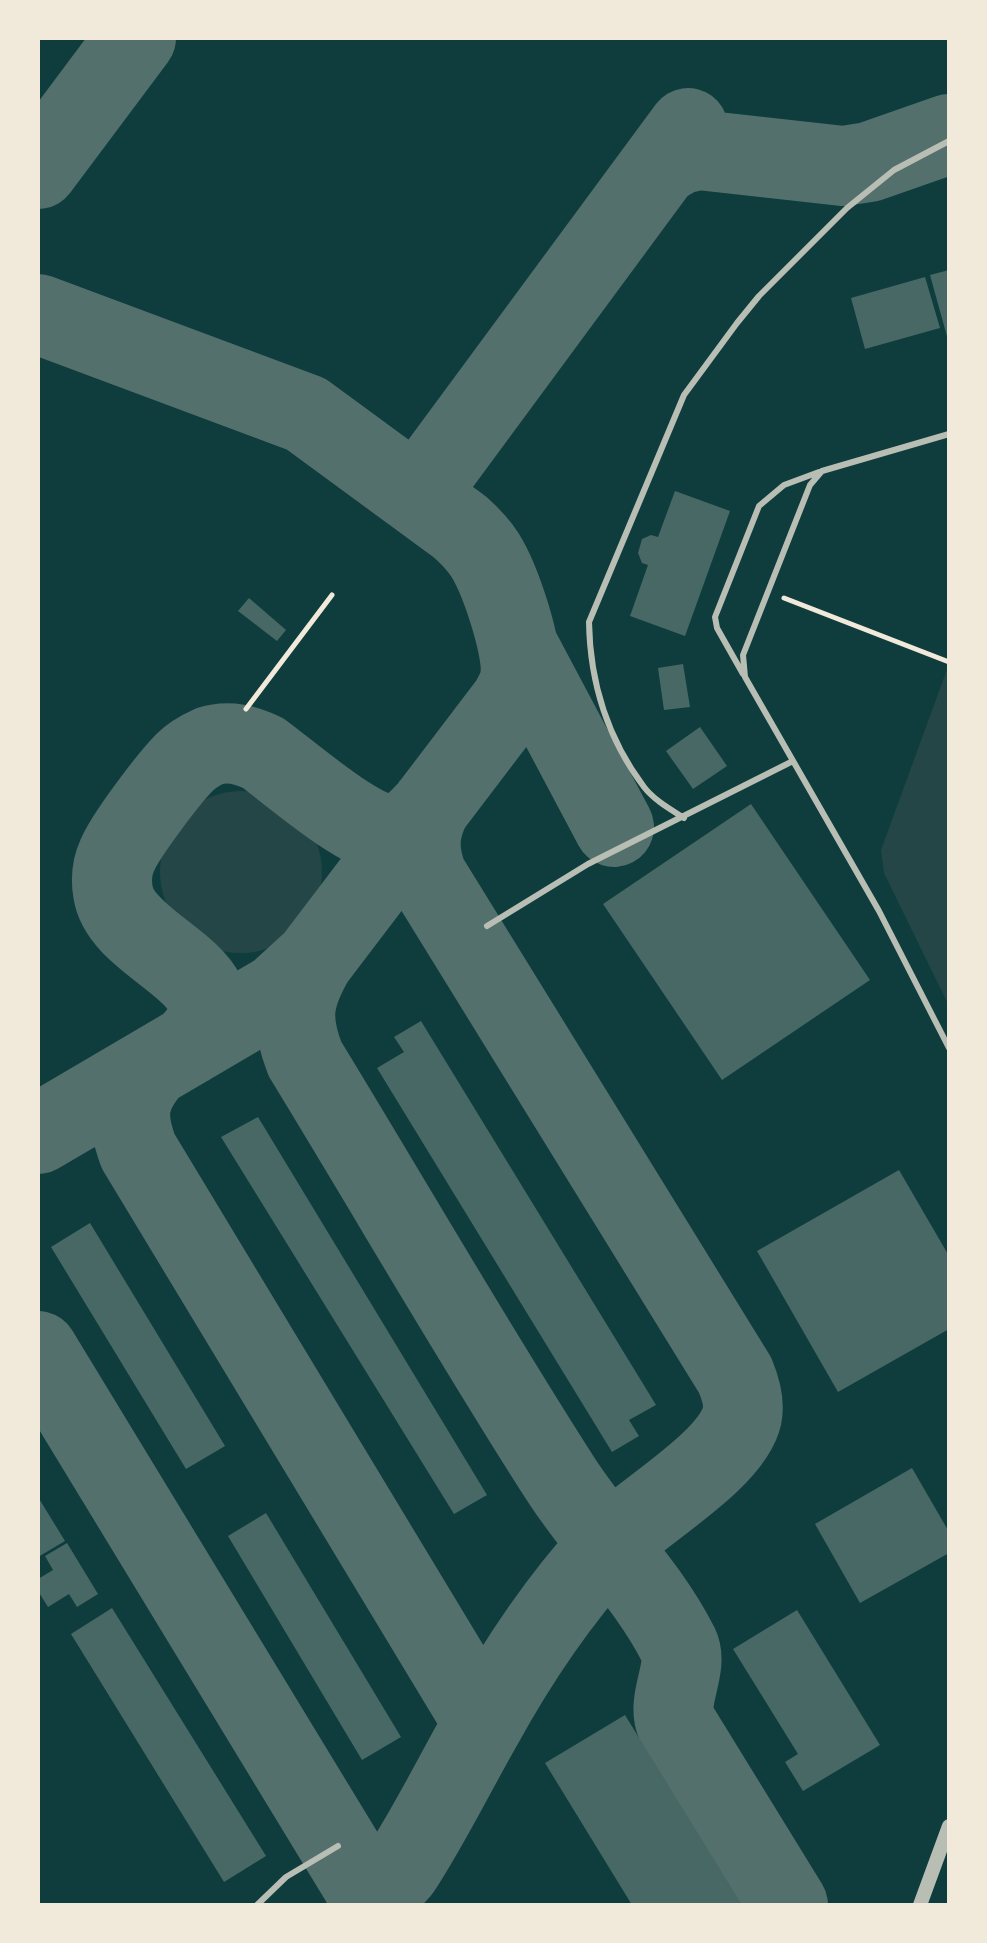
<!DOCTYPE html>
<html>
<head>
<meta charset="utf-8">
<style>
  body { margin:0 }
  #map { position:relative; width:987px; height:1943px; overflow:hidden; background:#0f3d3e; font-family:"PT Sans Narrow",sans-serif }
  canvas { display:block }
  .frame { position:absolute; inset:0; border:40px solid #f1e9da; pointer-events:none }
</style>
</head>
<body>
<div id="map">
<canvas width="987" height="1943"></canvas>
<div class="frame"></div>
</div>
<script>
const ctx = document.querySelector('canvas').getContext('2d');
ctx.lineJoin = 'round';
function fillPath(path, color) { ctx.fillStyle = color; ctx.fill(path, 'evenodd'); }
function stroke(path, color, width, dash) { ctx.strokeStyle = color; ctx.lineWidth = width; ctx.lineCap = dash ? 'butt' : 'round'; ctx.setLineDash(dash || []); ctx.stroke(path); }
const green = new Path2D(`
  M 949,664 L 949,1006 L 884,873 L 881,850 Z
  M160 872a81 81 0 1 1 162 0a81 81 0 1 1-162 0Z`);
const taxiway = new Path2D(`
  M 660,166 L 680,154 L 699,150 L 843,166 L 869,162 L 949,134
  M 38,169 L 136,38
  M 38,314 L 306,414 L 460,527 C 469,535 478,544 485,555 C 500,579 525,651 520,678 C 519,687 514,694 511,701 L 314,960 L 278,993 L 38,1134
  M 390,475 C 407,484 420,485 435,471 L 688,128
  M 520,650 L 614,827
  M 314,960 C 293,997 289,1018 305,1059 C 390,1198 472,1341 560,1478 C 597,1536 648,1584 679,1646 C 689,1667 666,1700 676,1723 L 788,1905
  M 188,1046 C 259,977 122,953 113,892 C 111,880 112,867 117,856 C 125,836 169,778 185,762 C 192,755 201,750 210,746 C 229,740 246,745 263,753 C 289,772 360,834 389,834 C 405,834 416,823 426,812
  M 152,1067 C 127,1097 125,1114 138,1151 L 483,1722
  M 38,1351 L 375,1905
  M 369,1895 L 389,1882 L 401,1869 C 431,1823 455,1773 482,1726 C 517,1662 559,1600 608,1546 C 641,1512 732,1461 742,1416 C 745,1402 740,1387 735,1375 L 427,876 C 418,851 418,831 431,806`);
const building = new Path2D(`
  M 949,270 L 949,340 L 948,340 L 930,275 Z
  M 925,277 L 940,328 L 865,349 L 851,298 Z
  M 675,491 L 730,511 L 685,636 L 630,616 L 648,565 L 642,563 L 638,553 L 642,539 L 651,535 L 658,537 Z
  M 249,598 L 286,630 L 277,641 L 238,611 Z
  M 683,664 L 690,707 L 664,710 L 658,668 Z
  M 700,727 L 727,766 L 693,789 L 666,751 Z
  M 751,804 L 870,980 L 722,1080 L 603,904 Z
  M 421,1021 L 656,1405 L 629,1420 L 639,1436 L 612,1452 L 377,1068 L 404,1052 L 394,1037 Z
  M 258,1117 L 487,1495 L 454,1514 L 221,1137 Z
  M 899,1170 L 949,1256 L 949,1329 L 838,1392 L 757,1251 Z
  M 90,1223 L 225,1446 L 186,1469 L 51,1247 Z
  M 912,1468 L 949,1532 L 949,1553 L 860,1603 L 815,1524 Z
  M 38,1497 L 65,1541 L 38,1557 Z
  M 266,1513 L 401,1737 L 362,1760 L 228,1536 Z
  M 67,1543 L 98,1594 L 77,1607 L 69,1594 L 48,1607 L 38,1591 L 38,1579 L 53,1570 L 45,1556 Z
  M 112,1608 L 266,1856 L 224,1882 L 71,1634 Z
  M 797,1610 L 880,1745 L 803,1791 L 785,1762 L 798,1754 L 733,1649 Z
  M 625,1715 L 742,1905 L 632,1905 L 545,1763 Z`);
const path = new Path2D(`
  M 784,598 L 949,662
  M 246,709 L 332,595`);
const service = new Path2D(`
  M 949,434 L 822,471 L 810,485 L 743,655 L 745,677 L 879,911 L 949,1048
  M 743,674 L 717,628 L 715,617 L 759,506 L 784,485 L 819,472
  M 684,818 C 670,809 654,800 644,787 C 608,739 590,682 589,622 L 684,395 L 737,323 L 759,296 L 847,208 L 894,170 L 949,141
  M 487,926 L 588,864 L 793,761
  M 257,1905 L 286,1877 L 338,1846`);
const tertiary = new Path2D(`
  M 920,1905 L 949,1826`);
fillPath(green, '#244646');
stroke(taxiway, '#53706d', 80);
fillPath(building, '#486865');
stroke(path, '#f1e9da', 5);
stroke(service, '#b8beb3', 6);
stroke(tertiary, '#b8beb3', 14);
</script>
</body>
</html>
